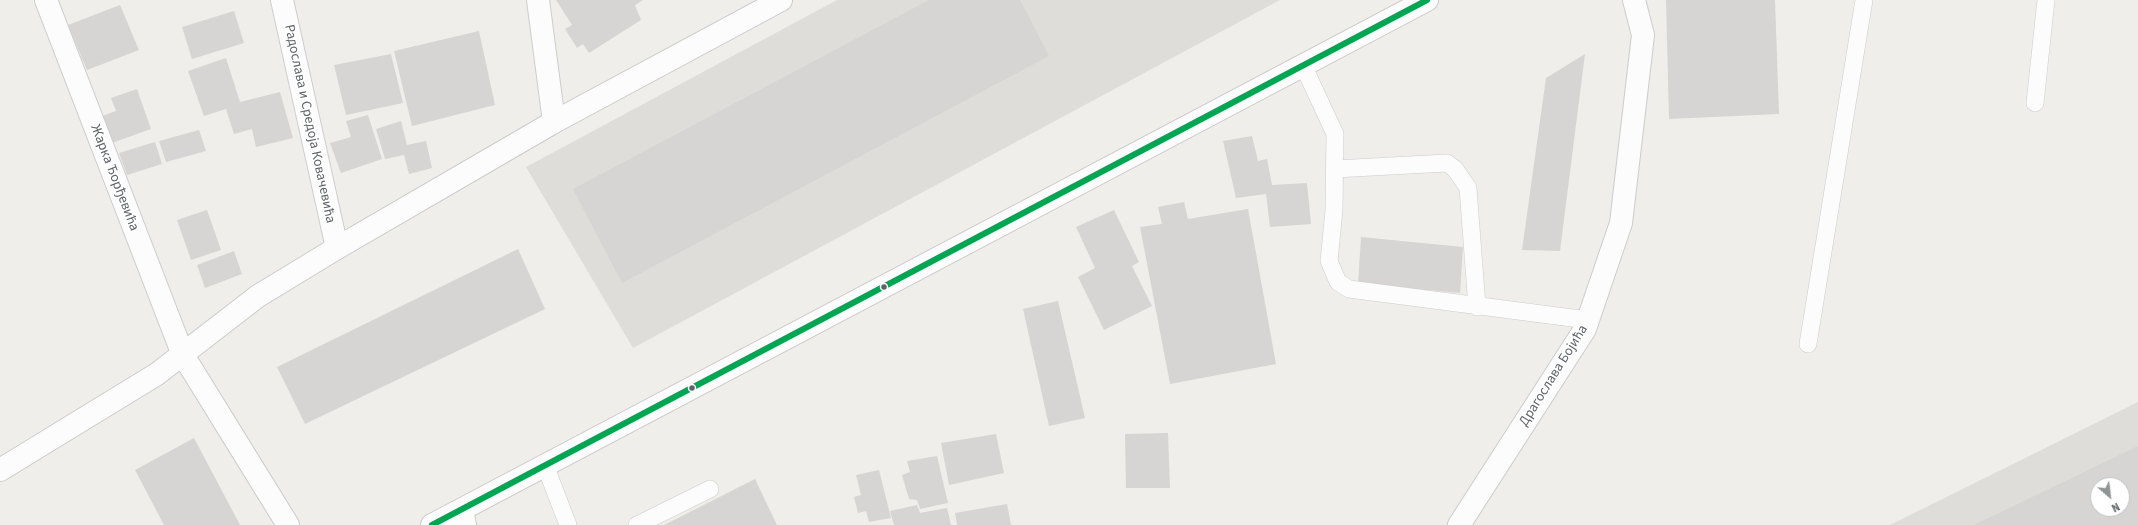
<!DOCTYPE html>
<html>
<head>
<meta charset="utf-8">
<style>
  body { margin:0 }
  #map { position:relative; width:2138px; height:525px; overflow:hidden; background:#efeeea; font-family:"Source Sans 3",sans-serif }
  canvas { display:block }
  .north { position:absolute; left:2090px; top:477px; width:40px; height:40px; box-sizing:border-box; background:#fff; border:1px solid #bfc1c3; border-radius:50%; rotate:152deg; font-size:11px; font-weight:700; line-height:16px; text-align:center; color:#5f6368 }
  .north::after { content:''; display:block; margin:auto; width:14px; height:18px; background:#919496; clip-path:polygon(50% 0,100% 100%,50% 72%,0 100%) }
</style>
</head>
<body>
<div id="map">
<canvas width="2138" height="525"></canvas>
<div class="north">N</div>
</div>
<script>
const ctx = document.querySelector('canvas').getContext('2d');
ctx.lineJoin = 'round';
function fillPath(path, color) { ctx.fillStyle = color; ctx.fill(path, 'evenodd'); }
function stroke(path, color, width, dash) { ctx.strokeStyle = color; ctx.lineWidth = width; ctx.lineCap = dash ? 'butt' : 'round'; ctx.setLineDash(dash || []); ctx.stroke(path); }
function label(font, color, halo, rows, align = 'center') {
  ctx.font = font + ' "Source Sans 3",sans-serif'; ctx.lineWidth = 3; ctx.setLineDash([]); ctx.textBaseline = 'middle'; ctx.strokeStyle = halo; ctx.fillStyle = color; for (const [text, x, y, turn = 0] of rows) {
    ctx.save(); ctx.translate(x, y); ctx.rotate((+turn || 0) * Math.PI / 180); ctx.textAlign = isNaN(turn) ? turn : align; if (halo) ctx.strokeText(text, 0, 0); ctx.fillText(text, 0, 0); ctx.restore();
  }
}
const industrial = new Path2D(`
  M 837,0 L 1280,0 L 633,348 L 526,167 Z
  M 2138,402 L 2138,525 L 1890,525 ZM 2098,485 L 2122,485 L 2122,509 L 2098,509 Z`);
const building = new Path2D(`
  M 556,0 L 643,0 L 635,5 L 641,20 L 589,53 L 583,44 L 577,48 L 565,29 L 572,25 Z
  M 929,0 L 1020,0 L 1049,56 L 622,283 L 573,189 Z
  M 1666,0 L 1775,0 L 1779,114 L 1669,119 Z
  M 120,5 L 139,50 L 87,70 L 68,25 Z
  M 234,11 L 244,43 L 192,59 L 182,27 Z
  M 479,31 L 495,105 L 412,126 L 394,51 Z
  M 391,54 L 403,103 L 346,115 L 334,65 Z
  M 1585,54 L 1560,251 L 1522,250 L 1546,78 Z
  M 226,58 L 240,102 L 280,92 L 293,138 L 256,147 L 252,129 L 234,134 L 226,109 L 204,116 L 188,71 Z
  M 137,89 L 151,129 L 109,144 L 99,117 L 116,111 L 111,98 Z
  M 368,115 L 382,159 L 341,173 L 330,143 L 351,137 L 346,121 Z
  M 401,121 L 407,145 L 426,141 L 432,168 L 409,174 L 404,155 L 385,159 L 376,129 Z
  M 199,130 L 206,151 L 166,162 L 159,141 Z
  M 1252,136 L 1258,161 L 1267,159 L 1272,185 L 1307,183 L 1311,224 L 1270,227 L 1266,194 L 1236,198 L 1223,141 Z
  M 155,142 L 162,164 L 127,175 L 119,153 Z
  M 1184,202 L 1188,219 L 1248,209 L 1276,364 L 1170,384 L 1140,227 L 1162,224 L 1158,207 Z
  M 207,210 L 221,250 L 191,260 L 177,220 Z
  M 1114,210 L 1139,262 L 1132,266 L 1152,306 L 1104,330 L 1078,277 L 1095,268 L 1076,227 Z
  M 1361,237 L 1463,247 L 1460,293 L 1358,284 Z
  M 518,249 L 545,309 L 305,424 L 277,367 Z
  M 234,251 L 242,274 L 205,288 L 197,265 Z
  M 1058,301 L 1085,418 L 1049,426 L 1023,309 Z
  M 1168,433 L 1170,488 L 1126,488 L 1125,434 Z
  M 996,434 L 1004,473 L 949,485 L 941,443 Z
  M 194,438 L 240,525 L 164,525 L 135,470 Z
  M 2138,446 L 2138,525 L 1974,525 ZM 2098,485 L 2122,485 L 2122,509 L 2098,509 Z
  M 937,456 L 948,503 L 920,509 L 917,500 L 909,499 L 902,475 L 910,472 L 907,461 Z
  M 879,470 L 891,518 L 869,522 L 866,511 L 858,513 L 854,497 L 861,495 L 856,475 Z
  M 755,479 L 777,525 L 664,525 Z
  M 1007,504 L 1011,525 L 957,525 L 955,513 Z
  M 917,505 L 920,513 L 947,508 L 951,525 L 894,525 L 890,511 Z`);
const lane = new Path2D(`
  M 1303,65 L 1335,134 L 1334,210 L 1329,261 L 1338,282 L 1349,289 L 1588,320
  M 2035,103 L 2046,0
  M 1335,169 L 1447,163 L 1455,169 L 1468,188 L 1477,307
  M 1808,344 L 1864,0
  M 545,465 L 568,525
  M 637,525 L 710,489`);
const street = new Path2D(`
  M 46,0 L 183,355
  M 282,0 L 337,248
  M 538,0 L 554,122
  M 462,510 L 465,525
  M 1459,525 L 1585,329 L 1588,320 L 1621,223 L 1643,35 L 1634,0`);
const secondary = new Path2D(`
  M 183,355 L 288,525
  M 0,470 L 157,374 L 258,296 L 337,248 L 554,122 L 781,0
  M 432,525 L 1427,0`);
const bus1 = new Path2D(`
  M 432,525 L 1427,0`);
const markers = [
  [884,287,3.5,"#5f6368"],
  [692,388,3.5,"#5f6368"]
];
const streetNames = [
  ["Радослава и Средоја Ковачевића",309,124,78],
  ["Жарка Ђорђевића",114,178,69],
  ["Драгослава Бојића",1554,376,-58]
];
fillPath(industrial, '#dfddda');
fillPath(building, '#d6d5d3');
stroke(lane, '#cbcccc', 18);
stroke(street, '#cbcccc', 24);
stroke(secondary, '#cacacb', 24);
stroke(lane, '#fdfcfc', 17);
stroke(street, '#fdfcfc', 22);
stroke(secondary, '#fdfcfc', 22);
stroke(bus1, '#00a651', 6);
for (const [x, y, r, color] of markers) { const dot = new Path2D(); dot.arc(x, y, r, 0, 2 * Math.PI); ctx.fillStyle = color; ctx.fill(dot); stroke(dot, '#fff', 1.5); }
label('14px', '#5f6368', '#fff', streetNames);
</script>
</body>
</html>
